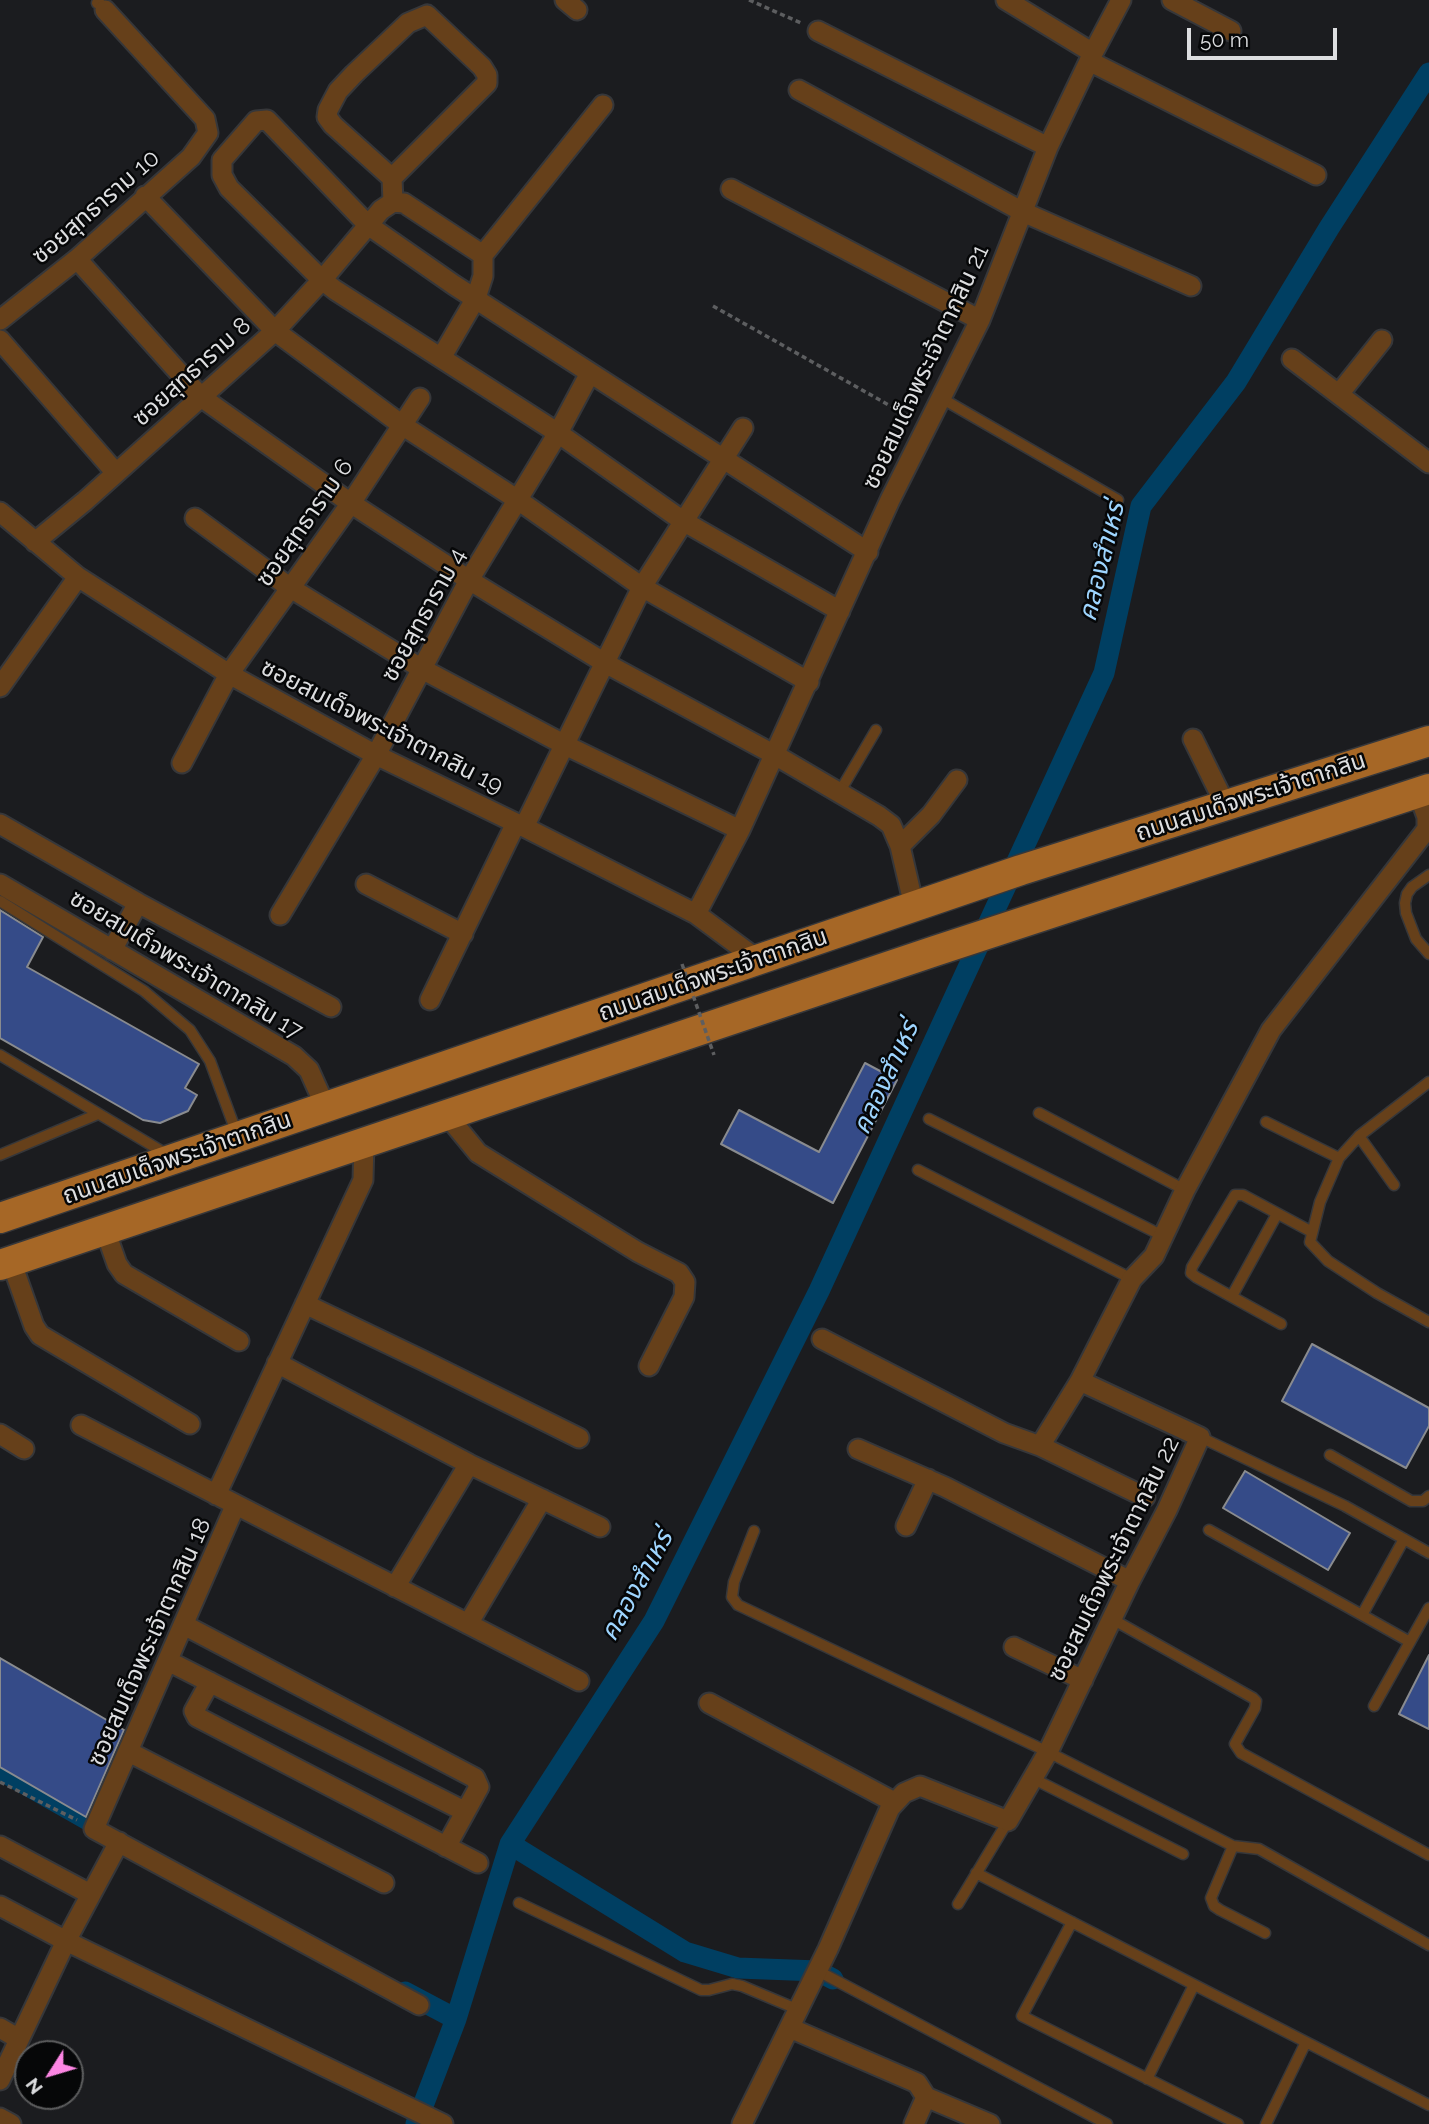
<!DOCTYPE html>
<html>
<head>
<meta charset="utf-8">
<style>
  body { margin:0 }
  #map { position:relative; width:1429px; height:2124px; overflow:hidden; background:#1b1c1f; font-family:Raleway,sans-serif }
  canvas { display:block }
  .north { position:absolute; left:14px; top:2040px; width:70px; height:70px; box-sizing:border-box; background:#060708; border:2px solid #5c5d5e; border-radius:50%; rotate:233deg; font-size:19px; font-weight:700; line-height:28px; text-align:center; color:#dddee0 }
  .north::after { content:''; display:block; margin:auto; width:24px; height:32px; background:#fc86e3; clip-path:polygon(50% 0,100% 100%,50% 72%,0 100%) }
  .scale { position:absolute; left:1187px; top:28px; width:150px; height:32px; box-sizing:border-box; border:4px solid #dddee0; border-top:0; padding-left:9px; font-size:21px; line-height:24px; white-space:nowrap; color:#dddee0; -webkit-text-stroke:5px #060708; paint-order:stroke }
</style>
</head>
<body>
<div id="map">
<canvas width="1429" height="2124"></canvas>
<div class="north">N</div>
<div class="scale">50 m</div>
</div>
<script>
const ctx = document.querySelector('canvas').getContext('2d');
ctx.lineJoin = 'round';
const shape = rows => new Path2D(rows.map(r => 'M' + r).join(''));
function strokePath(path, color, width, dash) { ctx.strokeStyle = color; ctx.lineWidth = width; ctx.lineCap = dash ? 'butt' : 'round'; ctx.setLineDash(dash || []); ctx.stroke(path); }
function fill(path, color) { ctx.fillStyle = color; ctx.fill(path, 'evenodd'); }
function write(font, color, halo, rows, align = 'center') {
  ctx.font = font + ' Raleway,"Noto Sans Thai",sans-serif'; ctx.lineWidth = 5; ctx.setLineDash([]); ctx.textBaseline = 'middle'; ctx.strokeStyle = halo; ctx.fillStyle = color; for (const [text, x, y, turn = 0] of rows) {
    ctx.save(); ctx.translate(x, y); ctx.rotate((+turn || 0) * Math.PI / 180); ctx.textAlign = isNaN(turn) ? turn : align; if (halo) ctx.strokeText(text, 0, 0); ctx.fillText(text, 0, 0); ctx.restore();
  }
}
strokePath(shape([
  [0,1770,90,1821],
  [510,1844,685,1952,738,1968,818,1971,833,1979],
  [405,1992,456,2019],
  [416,2124,456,2019,510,1844,654,1621,819,1291,1104,673,1141,506,1236,382,1329,228,1429,73]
]), '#003f62', 21);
const building = shape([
  [0,910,43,937,27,967,199,1064,185,1088,197,1095,188,1111,160,1123,143,1120,0,1038,0,910],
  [865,1063,897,1080,833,1203,721,1144,739,1110,819,1152,865,1063],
  [1312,1344,1429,1408,1429,1426,1406,1468,1282,1401,1312,1344],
  [1245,1471,1350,1533,1328,1570,1223,1508,1245,1471],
  [1429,1655,1429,1729,1399,1714,1429,1655],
  [0,1658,124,1730,86,1817,0,1767,0,1658]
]);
fill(building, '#354b88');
strokePath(building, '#898b8f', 2);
const lane = shape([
  [97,3,99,0],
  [941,398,1118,500],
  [839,793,876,730],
  [1429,875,1412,887,1407,894,1405,903,1406,913,1416,939,1429,954],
  [0,901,144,991,190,1030,210,1061,237,1134],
  [0,1055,168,1155],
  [1429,1082,1359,1136,1339,1158,1320,1202,1310,1242,1328,1261,1377,1293,1429,1322],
  [1039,1113,1185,1190],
  [929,1119,1163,1236],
  [1266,1122,1339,1158],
  [1359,1136,1394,1185],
  [0,1155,98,1114],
  [918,1170,1132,1279],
  [1232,1296,1277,1214],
  [1281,1324,1196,1277,1191,1273,1192,1267,1235,1195,1243,1195,1312,1232],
  [1200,1437,1345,1506,1429,1553],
  [1330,1455,1411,1501,1423,1501,1429,1496],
  [1209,1530,1362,1615],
  [754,1531,734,1582,732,1597,738,1605,1048,1752,1233,1846,1259,1849,1429,1945],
  [1404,1539,1362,1615,1410,1642],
  [1112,1619,1253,1698,1256,1701,1255,1708,1235,1744,1241,1753,1429,1855],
  [1374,1706,1429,1608],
  [1032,1778,1183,1854],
  [1233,1846,1211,1898,1214,1906,1220,1910,1265,1933],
  [976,1873,1429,2105],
  [519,1903,701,1990,709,1990,732,1984,742,1986,799,2010],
  [958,1904,1008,1821],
  [1072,1922,1022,2016,1238,2124],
  [818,1971,1107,2124],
  [1147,2079,1194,1985],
  [1266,2124,1306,2042]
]);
const street = shape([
  [565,0,577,10],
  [1006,0,1093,53],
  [1172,0,1231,31],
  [818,31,1048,147],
  [1089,61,1316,175],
  [799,90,1023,212,1191,286],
  [392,178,333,125,327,117,328,110,338,91,354,74,408,23,427,15,482,67,487,75,487,83,392,178,393,202],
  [731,189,980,320],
  [145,196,275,331,402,425,518,500,642,587,809,682],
  [483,255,603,105],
  [77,259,201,397,349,502,469,580,605,663,775,755,879,816,891,825,900,846,914,906],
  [0,320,77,259,191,157,208,133,205,119,105,10],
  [0,340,116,473],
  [1292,359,1429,463],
  [1339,394,1382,340],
  [0,512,78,577,229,674,376,755,524,827,696,914,758,960],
  [195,518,289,587,422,669,565,745,740,830],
  [35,542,85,501,275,331,322,280,381,210,393,202,404,203,483,255,483,276,476,298,441,358],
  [840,611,683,521,558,433,335,290,322,280,229,188,222,175,222,160,256,121,267,120,368,225,454,285,868,552],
  [0,687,78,577],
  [1193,739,1226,806],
  [182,763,229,674,351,503,420,398],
  [0,824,138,903,331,1007],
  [524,827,642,587,743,428],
  [900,846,931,815,957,780],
  [0,884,294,1056,309,1070,326,1108],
  [366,884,463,934],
  [696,914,740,830,890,500,980,320,1048,147,1093,53,1121,0],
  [280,915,376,755,469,580,558,433,590,373],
  [112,950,138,903],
  [430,1000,516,823],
  [446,1114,478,1153,638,1252,679,1273,685,1282,684,1297,649,1366],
  [105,1230,117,1264,124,1274,239,1341],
  [11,1261,34,1326,40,1335,190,1424],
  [305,1304,422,1360,579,1438],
  [822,1339,1004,1433,1040,1446,1145,1497],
  [277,1363,469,1464,600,1527],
  [81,1425,579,1681],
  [0,1434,24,1449],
  [1040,1446,1080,1381,1132,1279,1154,1256,1185,1190,1271,1030,1427,829,1427,817,1418,792],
  [858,1449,945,1487,1130,1581],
  [216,1495,363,1180,364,1141],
  [235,1506,94,1829,419,2005],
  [906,1526,928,1479],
  [395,1587,469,1464],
  [468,1624,542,1499],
  [184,1625,475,1778,479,1787,446,1847],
  [1014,1647,1083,1680],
  [168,1661,464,1811],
  [210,1682,194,1711,197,1717,478,1863],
  [709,1703,894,1802],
  [129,1752,384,1883],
  [0,1846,90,1894],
  [0,1906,66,1941,443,2124],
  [0,2028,19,2039],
  [790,2028,917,2083,926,2097,914,2124],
  [0,2080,66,1941,119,1842],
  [926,2097,990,2124],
  [0,2118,11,2124],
  [742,2124,828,1949,890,1808,904,1793,920,1786,1008,1821,1048,1752,1130,1581,1167,1510,1200,1437,1080,1381]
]);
const primary = shape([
  [0,1218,1021,870,1429,741],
  [0,1265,935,951,1429,789]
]);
strokePath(lane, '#36373a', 13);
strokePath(street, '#36373a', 23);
strokePath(primary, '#36373a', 33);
strokePath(shape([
  [749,0,801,23],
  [713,306,910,417],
  [0,1782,77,1820]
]), '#5d5e60', 3.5, [5, 3.5]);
strokePath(lane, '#66401a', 10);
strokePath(street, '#66401a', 19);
strokePath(primary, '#a66726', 30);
strokePath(shape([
  [682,964,714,1055]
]), '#5d5e60', 3.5, [5, 3.5]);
write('24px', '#dddee0', '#060708', [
  ["ซอยสุทธาราม 10",96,207,-41],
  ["ซอยสมเด็จพระเจ้าตากสิน 21",926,367,-65],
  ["ซอยสุทธาราม 8",192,372,-42],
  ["ซอยสุทธาราม 6",305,523,-55],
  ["ซอยสุทธาราม 4",424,615,-61],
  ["ซอยสมเด็จพระเจ้าตากสิน 19",382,727,27],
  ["ถนนสมเด็จพระเจ้าตากสิน",1251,797,-18],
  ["ซอยสมเด็จพระเจ้าตากสิน 17",186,965,31],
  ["ถนนสมเด็จพระเจ้าตากสิน",713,975,-19],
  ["ถนนสมเด็จพระเจ้าตากสิน",177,1158,-19],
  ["ซอยสมเด็จพระเจ้าตากสิน 22",1114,1559,-64],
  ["ซอยสมเด็จพระเจ้าตากสิน 18",150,1642,-66]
]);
write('italic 26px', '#9ed5ff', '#060708', [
  ["คลองสำเหร่",1102,562,-76],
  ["คลองสำเหร่",886,1078,-65],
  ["คลองสำเหร่",637,1586,-61]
]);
</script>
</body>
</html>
